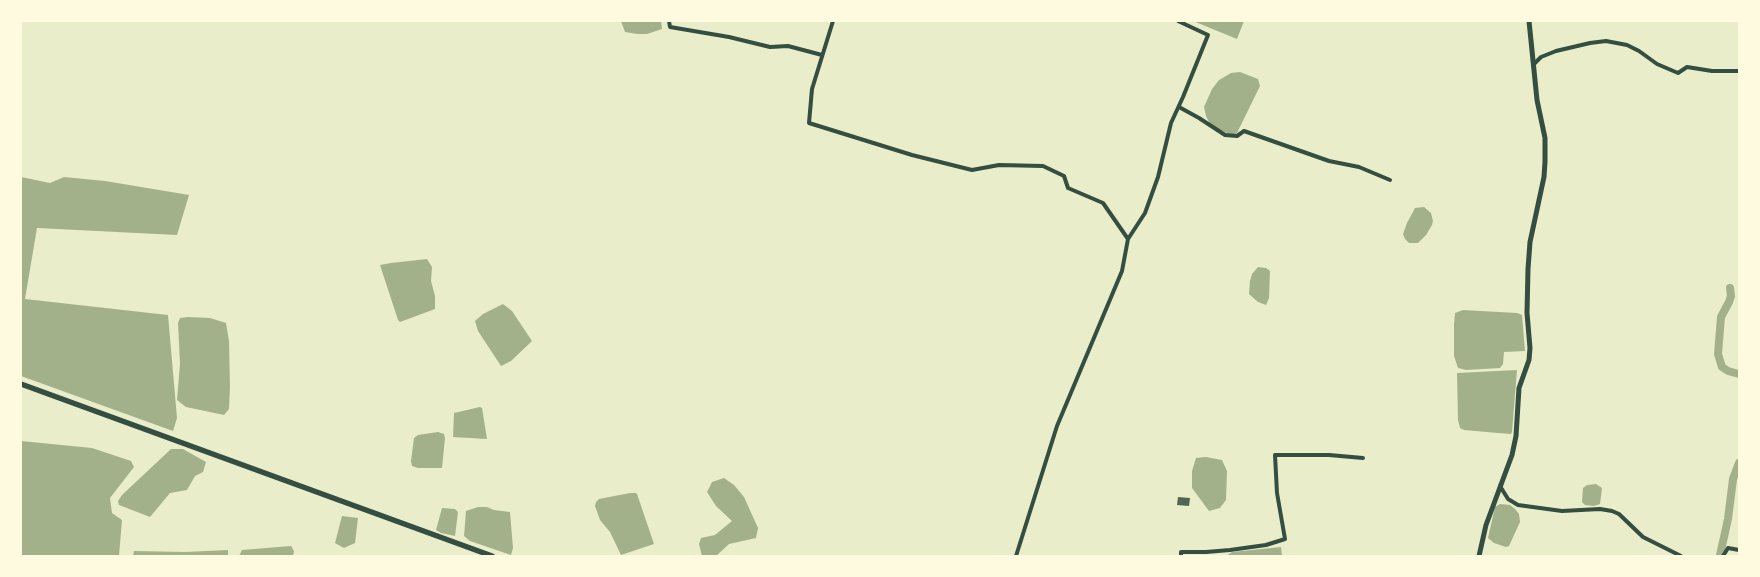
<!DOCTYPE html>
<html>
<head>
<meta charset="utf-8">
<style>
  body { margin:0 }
  #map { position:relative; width:1760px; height:577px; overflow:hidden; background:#e9edc9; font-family:"Fira Sans",sans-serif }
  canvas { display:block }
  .frame { position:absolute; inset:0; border:22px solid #fefae0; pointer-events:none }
</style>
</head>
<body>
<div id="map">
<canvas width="1760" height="577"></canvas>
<div class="frame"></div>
</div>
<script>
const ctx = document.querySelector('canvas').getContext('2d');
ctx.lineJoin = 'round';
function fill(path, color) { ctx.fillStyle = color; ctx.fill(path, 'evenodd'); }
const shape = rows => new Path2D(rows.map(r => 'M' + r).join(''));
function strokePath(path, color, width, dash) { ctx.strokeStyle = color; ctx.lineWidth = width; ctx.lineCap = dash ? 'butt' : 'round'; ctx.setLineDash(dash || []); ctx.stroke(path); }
fill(shape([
  [621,21,661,21,662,29,647,34,637,34,625,32],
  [1193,21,1244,21,1237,39],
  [1240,72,1258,79,1260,86,1237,133,1231,135,1211,126,1206,116,1204,107,1212,89,1219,80,1231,73],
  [21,177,50,183,64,177,105,181,189,195,177,235,37,228,25,299,168,315,177,418,173,431,21,376],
  [1424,207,1431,213,1433,221,1432,225,1426,235,1418,243,1409,243,1405,239,1403,234,1407,223,1415,208],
  [427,259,432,267,431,281,435,296,435,309,400,322,398,320,380,265,391,263],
  [1258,267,1266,268,1270,271,1269,298,1266,305,1258,302,1249,294,1250,281,1252,274],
  [503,304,512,311,532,341,511,361,501,366,478,331,475,321,483,314],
  [1463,310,1517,313,1522,315,1525,351,1504,352,1503,364,1500,368,1466,370,1458,368,1454,356,1454,324,1455,313],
  [188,317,210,318,226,323,229,341,230,387,229,409,224,415,186,407,177,400,180,364,178,323,180,318],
  [1517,370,1512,432,1511,434,1498,433,1464,430,1460,428,1458,420,1457,373],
  [480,407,482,408,487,439,453,437,454,413],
  [438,432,444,434,445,438,442,468,418,468,412,466,411,461,414,438,418,435],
  [21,441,92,448,131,461,134,467,110,498,112,513,122,520,119,556,21,556],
  [171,449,183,449,206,462,203,472,195,476,187,490,170,493,150,517,119,505,118,501,122,495],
  [1206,457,1222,460,1227,471,1226,500,1220,508,1209,511,1192,488,1192,471,1196,458],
  [724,478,734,485,744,497,758,528,756,538,729,544,716,556,702,556,699,544,701,538,715,535,732,521,716,506,707,492,712,482],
  [1596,484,1602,488,1600,504,1594,506,1585,505,1582,502,1583,488,1587,485],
  [630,493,636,493,637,494,654,544,621,555,610,532,600,520,595,506,596,502,599,499],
  [1500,504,1510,505,1515,509,1519,514,1520,522,1509,546,1506,547,1494,543,1488,538,1495,507],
  [478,507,487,507,494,510,510,512,513,548,511,555,470,541,464,536,466,511],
  [442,508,455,509,458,512,455,536,441,533,436,530],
  [342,516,358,518,355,543,344,548,335,543],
  [291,546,294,551,293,556,239,556,242,550],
  [1281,547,1282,556,1226,556,1232,552],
  [228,550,228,556,133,556,134,551,185,552]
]), '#a3b18a');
strokePath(shape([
  [1730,288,1731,296,1729,302,1721,317,1718,354,1722,367,1728,371,1739,374],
  [1720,555,1728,519,1733,479,1739,463]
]), '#a3b18a', 8);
fill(shape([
  [1178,497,1190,498,1189,506,1177,505]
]), '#4f6655');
strokePath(shape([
  [669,21,670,27,729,37,770,47,788,46,822,55],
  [833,21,812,89,809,123,912,155,972,170,999,165,1043,166,1064,176,1068,188,1103,203,1128,239],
  [1533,65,1541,57,1556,51,1590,43,1606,41,1627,45,1639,51,1657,64,1678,73,1687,67,1712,71,1739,71],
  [1179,107,1199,118,1225,135,1237,136,1244,131,1329,161,1359,167,1390,180],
  [1500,486,1508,499,1518,505,1562,511,1600,509,1612,511,1619,514,1643,537,1681,556],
  [1016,556,1057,426,1122,271,1128,239,1145,213,1158,177,1171,123,1183,97,1208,35,1178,21],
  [1181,556,1181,552,1206,552,1230,550,1266,545,1285,539,1277,493,1275,455,1329,455,1363,458],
  [1723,556,1728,548,1739,550]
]), '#344e41', 4);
strokePath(shape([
  [1479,556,1486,525,1512,455,1516,436,1519,388,1529,360,1530,348,1527,313,1528,269,1530,242,1544,177,1545,162,1545,138,1537,100,1529,21]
]), '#344e41', 5);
strokePath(shape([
  [21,384,492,556]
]), '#344e41', 5.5);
</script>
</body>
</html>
